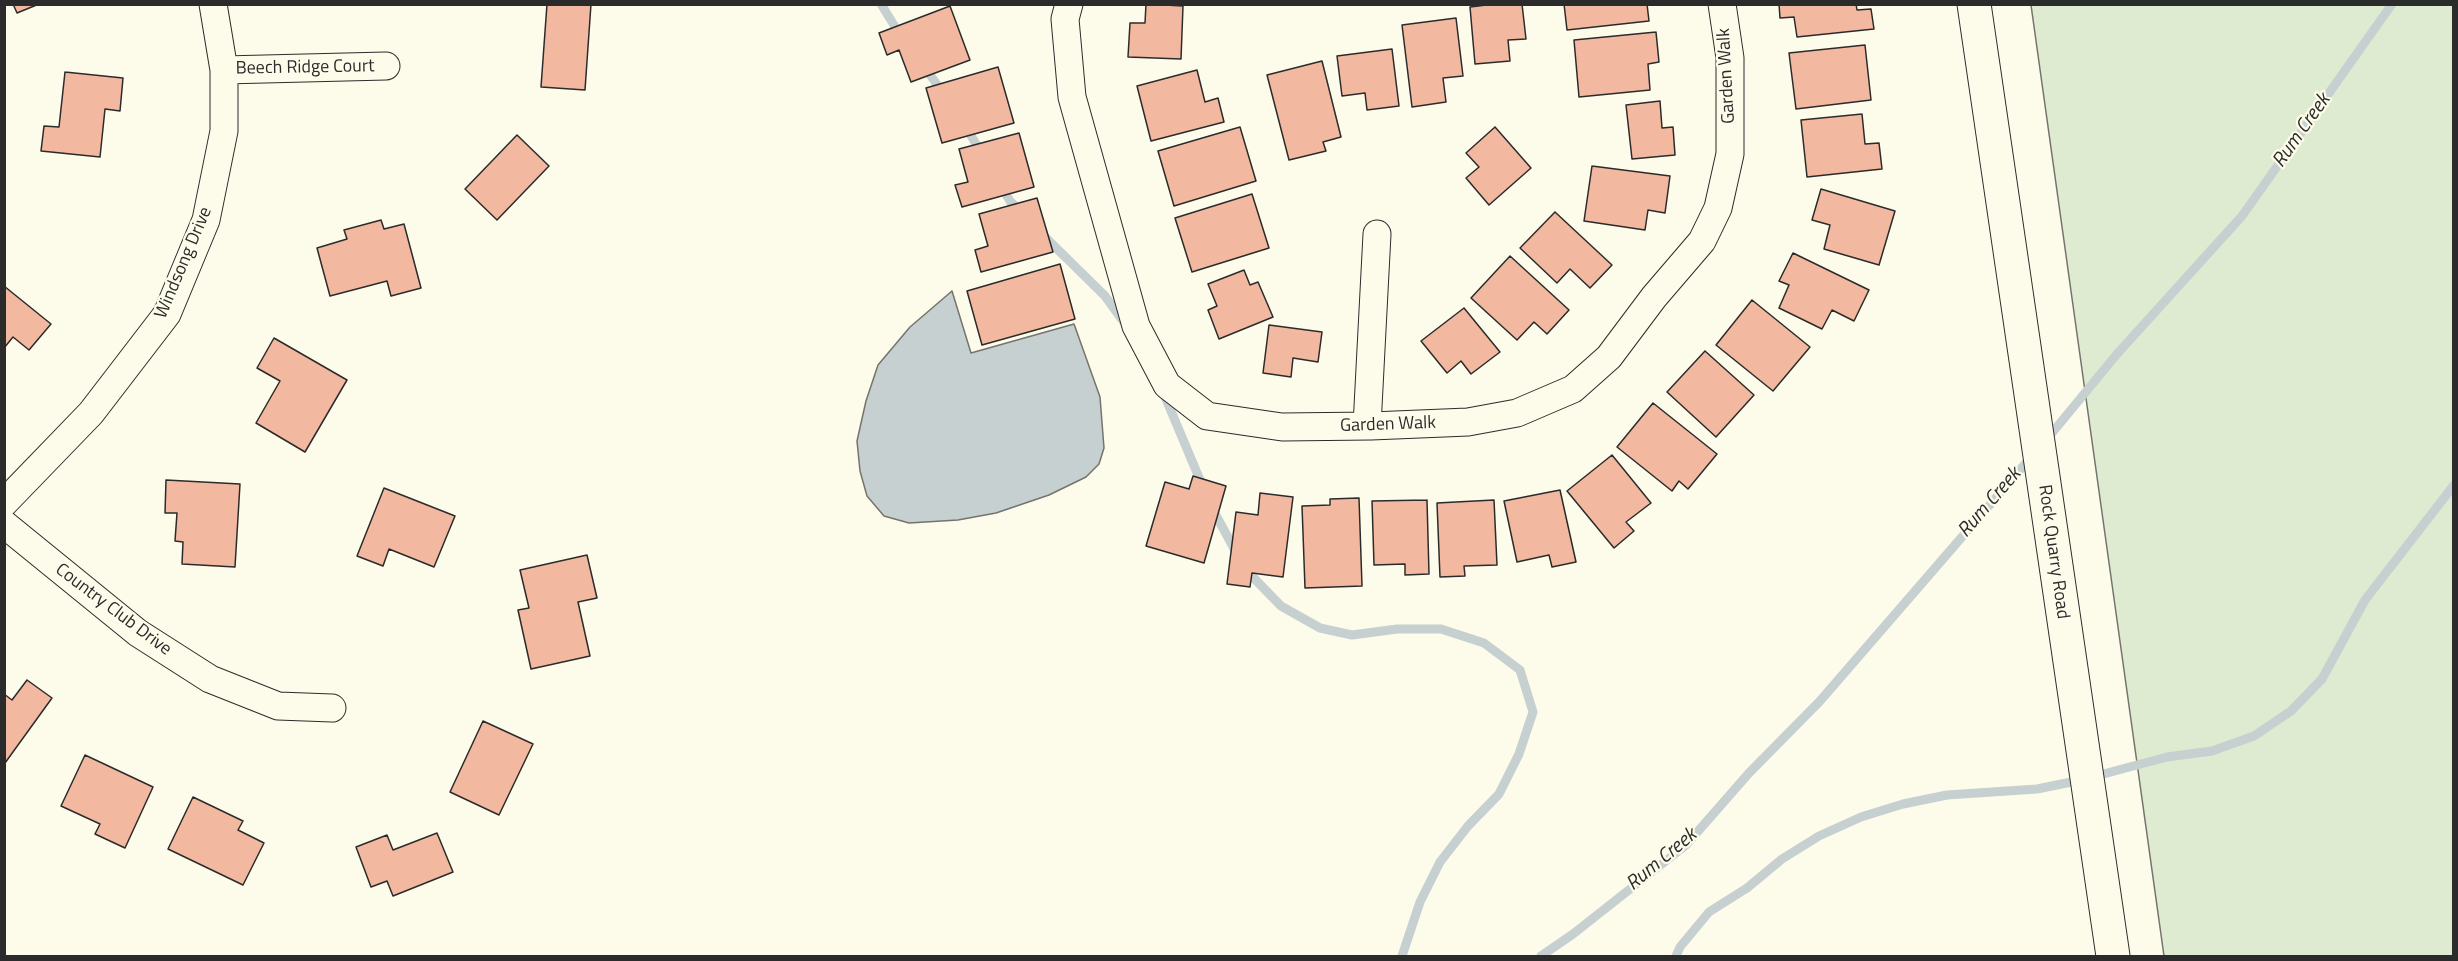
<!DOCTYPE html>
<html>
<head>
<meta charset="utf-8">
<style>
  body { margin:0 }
  #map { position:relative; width:2458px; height:961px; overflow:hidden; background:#fdfbea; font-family:"Titillium Web",sans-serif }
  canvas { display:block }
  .frame { position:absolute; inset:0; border:6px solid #2b2b2b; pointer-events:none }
</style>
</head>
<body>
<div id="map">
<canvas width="2458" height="961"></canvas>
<div class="frame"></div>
</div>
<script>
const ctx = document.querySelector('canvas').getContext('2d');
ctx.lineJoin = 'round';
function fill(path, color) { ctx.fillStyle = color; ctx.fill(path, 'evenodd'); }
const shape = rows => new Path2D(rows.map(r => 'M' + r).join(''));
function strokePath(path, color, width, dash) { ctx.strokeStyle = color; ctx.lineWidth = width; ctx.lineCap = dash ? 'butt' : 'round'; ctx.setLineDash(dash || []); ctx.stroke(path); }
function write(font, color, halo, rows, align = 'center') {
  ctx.font = font + ' "Titillium Web",sans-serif'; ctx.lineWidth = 4.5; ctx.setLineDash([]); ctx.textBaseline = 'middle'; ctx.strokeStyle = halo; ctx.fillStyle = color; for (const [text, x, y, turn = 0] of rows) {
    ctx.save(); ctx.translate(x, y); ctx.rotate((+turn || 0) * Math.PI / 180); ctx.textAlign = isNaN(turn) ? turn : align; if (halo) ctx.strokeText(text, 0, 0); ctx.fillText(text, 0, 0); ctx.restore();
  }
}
const green = shape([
  [2031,5,2453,5,2453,956,2164,956,2031,5]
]);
fill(green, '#deebd1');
strokePath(green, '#74746e', 1.5);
const water = shape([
  [952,291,971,353,1074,324,1100,397,1104,448,1099,464,1086,477,1049,495,996,513,958,520,909,523,884,516,867,496,860,471,857,441,866,401,878,365,910,327,952,291]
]);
fill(water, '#c7d0d0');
strokePath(water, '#74746e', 1.5);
strokePath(shape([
  [881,4,900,35],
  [923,65,943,93],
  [964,124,982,154],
  [1001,186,1010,201,1022,213],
  [1042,234,1105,296,1126,325],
  [1163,392,1203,487],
  [2047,439,2117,354,2242,216,2392,4],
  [1212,508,1237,554],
  [1245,569,1281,606,1320,628,1352,635,1397,629,1441,629,1484,643,1520,670,1533,712,1519,754,1499,794,1468,826,1440,862,1420,902,1402,956],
  [1541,956,1573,934,1686,845,1749,773,1820,701,2032,456],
  [1676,956,1680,947,1709,912,1747,888,1782,859,1819,836,1861,817,1903,804,1947,795,2037,789,2081,780,2167,757,2212,751,2254,736,2291,711,2322,679,2365,600,2454,485]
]), '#c7d0d0', 9);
const building = shape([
  [13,4,39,4,17,13,13,4],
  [547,4,591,4,585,90,541,87,547,4],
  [1146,4,1183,6,1181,59,1128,57,1130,23,1145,23,1146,4],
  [1495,4,1522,4,1526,39,1508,40,1510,61,1475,64,1470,7,1495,4],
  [1564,4,1647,4,1649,21,1567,30,1564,4],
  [1779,4,1856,4,1857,10,1871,9,1874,29,1797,37,1794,17,1780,18,1779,4],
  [950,6,970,60,911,82,899,50,887,55,879,33,950,6],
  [1456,18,1463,76,1443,78,1446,102,1412,107,1402,25,1456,18],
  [1656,32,1659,62,1648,64,1650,90,1579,97,1574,40,1656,32],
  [1865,45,1871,100,1796,109,1789,53,1865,45],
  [1392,49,1399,106,1367,110,1365,93,1342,96,1337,56,1392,49],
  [1322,61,1341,137,1323,142,1326,151,1289,160,1267,75,1322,61],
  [998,67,1014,123,942,143,926,88,998,67],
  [1197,70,1205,102,1218,98,1224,122,1151,141,1137,86,1197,70],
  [65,72,123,78,120,111,105,109,100,157,41,151,44,126,59,127,65,72],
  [1660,101,1662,128,1673,127,1675,155,1632,159,1626,105,1660,101],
  [1862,114,1865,144,1879,143,1882,169,1807,177,1801,120,1862,114],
  [1240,127,1256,181,1174,206,1158,151,1240,127],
  [1495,127,1531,168,1489,205,1466,178,1479,167,1466,153,1495,127],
  [1019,133,1034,187,962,207,955,185,968,182,959,149,1019,133],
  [517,135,549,166,497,220,465,189,517,135],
  [1592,166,1670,176,1665,213,1648,210,1645,230,1584,221,1592,166],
  [1821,189,1895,211,1879,265,1824,249,1830,225,1812,220,1821,189],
  [1252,194,1269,248,1192,272,1175,218,1252,194],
  [1037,198,1053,252,981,272,975,250,988,246,979,214,1037,198],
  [1555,212,1612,265,1590,288,1570,269,1557,283,1520,248,1555,212],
  [381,220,384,229,404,224,421,288,391,296,387,281,330,296,317,248,347,239,344,230,381,220],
  [1793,253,1869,290,1854,321,1832,310,1822,329,1779,308,1789,285,1779,281,1793,253],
  [1510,256,1569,310,1547,334,1534,322,1517,340,1471,298,1510,256],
  [1060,264,1075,319,982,345,967,291,1060,264],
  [1244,270,1250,285,1258,282,1273,317,1219,339,1208,310,1217,306,1208,284,1244,270],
  [4,286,51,324,29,350,13,337,4,348,4,286],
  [1752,300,1810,347,1773,391,1716,345,1752,300],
  [1464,308,1500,352,1471,374,1461,361,1447,373,1421,341,1464,308],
  [1269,325,1322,332,1318,362,1293,358,1291,377,1263,373,1269,325],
  [274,338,347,380,305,452,256,423,280,381,257,368,274,338],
  [1705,351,1754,395,1716,437,1667,392,1705,351],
  [1653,403,1717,454,1688,489,1679,481,1672,491,1617,447,1653,403],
  [1612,455,1651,503,1626,522,1634,531,1614,548,1567,491,1612,455],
  [1193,476,1226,486,1204,563,1146,546,1165,482,1189,489,1193,476],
  [166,480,240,484,235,567,182,564,183,542,175,541,177,513,165,513,166,480],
  [384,488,455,516,434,567,389,549,383,566,357,556,384,488],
  [1560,490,1576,562,1552,567,1549,555,1517,562,1504,501,1560,490],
  [1260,493,1293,497,1283,577,1252,573,1250,587,1227,584,1236,512,1258,515,1260,493],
  [1359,498,1362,586,1305,588,1302,506,1330,505,1330,499,1359,498],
  [1427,500,1429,574,1405,575,1405,564,1374,565,1372,501,1427,500],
  [1494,500,1497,565,1464,566,1465,576,1440,577,1437,503,1494,500],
  [587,555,597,598,578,602,590,656,531,669,518,610,529,608,520,570,587,555],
  [27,680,52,698,5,763,4,694,12,700,27,680],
  [483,721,533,744,499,815,450,792,483,721],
  [85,755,153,787,125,848,95,834,100,824,61,806,85,755],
  [193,797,243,821,238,830,264,843,243,885,168,849,193,797],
  [437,833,453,872,393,896,387,881,371,887,356,847,387,835,393,850,437,833]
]);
fill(building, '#f2b8a0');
strokePath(building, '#2b2b2b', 1.5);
const minor = shape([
  [1069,4,1065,19,1072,97,1136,326,1167,385,1207,416,1282,427,1371,426,1468,422,1517,413,1573,389,1609,357,1654,297,1702,241,1718,208,1730,154,1730,58,1722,4],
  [224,70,386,66],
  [1367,426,1377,234],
  [4,503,91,413,167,314,206,220,224,131,224,70,213,4],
  [4,524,138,633,210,679,278,706,332,708]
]);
const tertiary = shape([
  [1974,4,2113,956]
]);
strokePath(minor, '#2b2b2b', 29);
strokePath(tertiary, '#2b2b2b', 35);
strokePath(minor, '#fdfbea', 27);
strokePath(tertiary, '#fdfbea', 33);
write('18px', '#2b2b2b', '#fdfbea', [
  ["Beech Ridge Court",305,68,-1],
  ["Garden Walk",1727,76,-93],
  ["Windsong Drive",184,263,-67],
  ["Garden Walk",1388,425,-2],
  ["Rock Quarry Road",2053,552,82],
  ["Country Club Drive",113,610,37]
]);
write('italic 20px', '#2b2b2b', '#fdfbea', [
  ["Rum Creek",2302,131,-55],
  ["Rum Creek",1990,503,-49],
  ["Rum Creek",1662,860,-40]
]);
</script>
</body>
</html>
